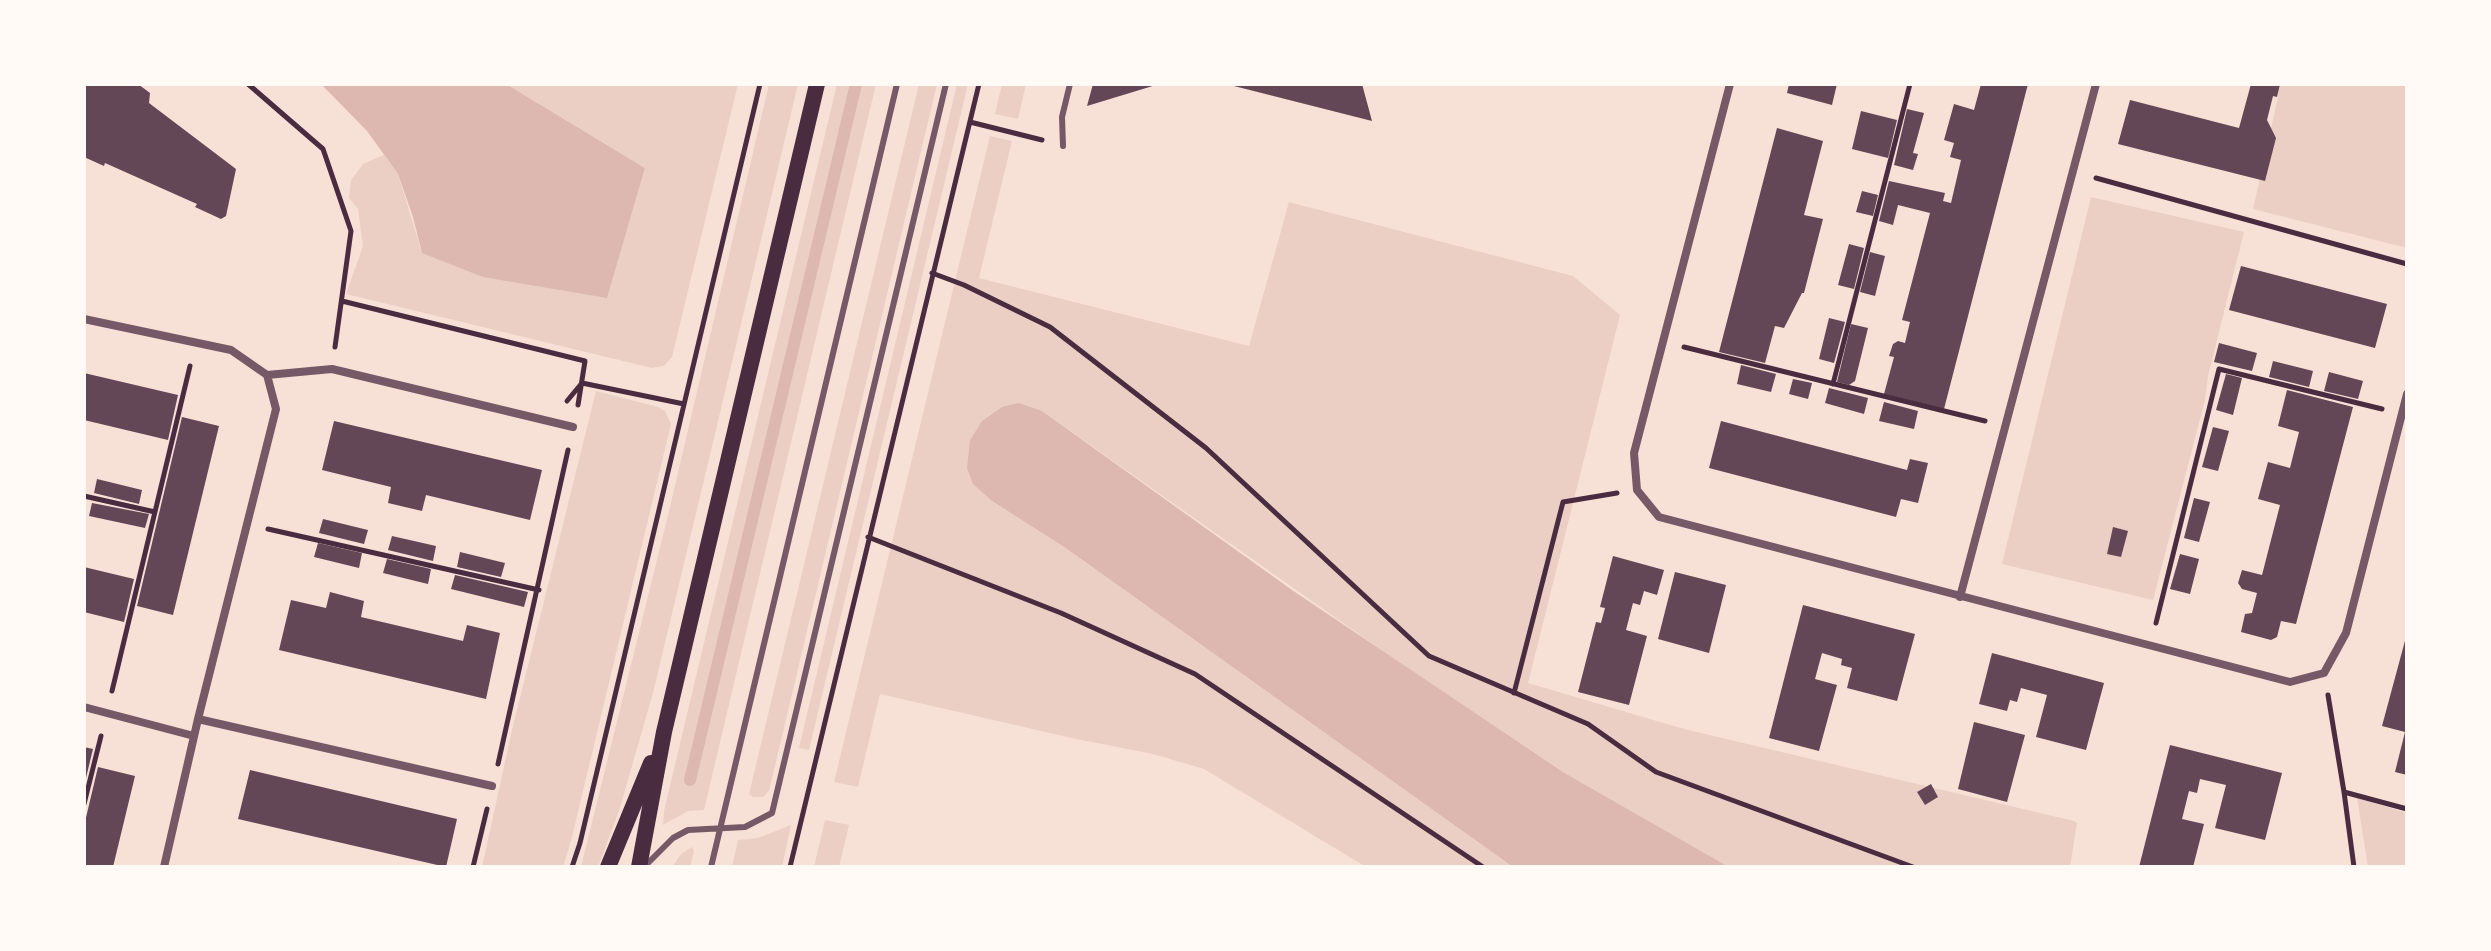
<!DOCTYPE html>
<html>
<head>
<meta charset="utf-8">
<style>
  body { margin:0 }
  #map { position:relative; width:2491px; height:951px; overflow:hidden; background:#f7e1d7; font-family:"PT Sans",sans-serif }
  canvas { display:block }
  .frame { position:absolute; inset:0; border:86px solid #fffaf5; pointer-events:none }
</style>
</head>
<body>
<div id="map">
<canvas width="2491" height="951"></canvas>
<div class="frame"></div>
</div>
<script>
const ctx = document.querySelector('canvas').getContext('2d');
ctx.lineJoin = 'round';
function fill(path, color) { ctx.fillStyle = color; ctx.fill(path, 'evenodd'); }
const shape = rows => new Path2D(rows.map(r => 'M' + r).join(''));
function strokePath(path, color, width, dash) { ctx.strokeStyle = color; ctx.lineWidth = width; ctx.lineCap = dash ? 'butt' : 'round'; ctx.setLineDash(dash || []); ctx.stroke(path); }
fill(shape([
  [506,84,738,84,672,357,664,366,652,368,346,294,363,246,358,209,349,198,351,180,363,164,384,155,398,174,422,253,607,297,645,168],
  [769,84,798,84,710,455,653,693,619,811,598,867,581,867,670,507],
  [837,84,876,84,704,810,688,811,663,825,664,811],
  [919,84,937,84,769,791,763,797,753,797,749,794],
  [957,84,968,84,809,750,799,748],
  [1002,84,1026,84,1018,119,995,114],
  [2251,84,2407,84,2407,248,2253,209,2279,93],
  [990,136,1012,141,979,278,1249,346,1289,202,1573,276,1620,315,1528,683,1684,729,2074,821,2077,823,2070,867,1729,867,1563,772,1414,673,1042,411,1002,407,983,421,970,440,992,501,1067,549,1513,867,1366,867,1204,769,1153,754,1076,739,880,694,858,787,834,782],
  [2091,197,2244,232,2208,376,2205,400,2153,600,2002,564],
  [596,391,658,407,665,411,671,424,572,837,563,867,482,867,512,730],
  [2357,798,2407,813,2407,867,2368,867],
  [825,820,849,825,839,867,814,867],
  [791,825,782,867,732,867,738,840,758,838],
  [692,847,694,851,690,867,672,867,681,854]
]), '#ebcfc5');
fill(shape([
  [321,84,506,84,645,168,607,298,483,277,422,253,413,217,398,174,367,131],
  [1019,403,1042,411,1292,590,1563,772,1729,867,1513,867,1067,549,992,501,973,484,967,468,970,440,982,421,1002,407]
]), '#dcb8b0');
strokePath(shape([
  [690,780,856,84]
]), '#dcb8b0', 12);
fill(shape([
  [85,84,138,84,150,93,149,103,236,169,226,216,221,219,195,207,197,204,105,163,104,166,84,157],
  [1093,84,1156,84,1156,85,1087,106],
  [1231,84,1362,84,1372,121,1230,85],
  [1789,84,1837,84,1832,105,1787,93],
  [1981,84,2028,84,1944,409,1884,394,1894,357,1889,356,1893,344,1898,341,1905,343,1910,322,1902,320,1930,213,1898,205,1893,225,1879,221,1889,181,1945,193,1943,201,1951,203,1961,160,1950,157,1954,143,1944,140,1954,104,1974,110],
  [2251,84,2280,84,2277,97,2273,96,2267,120,2276,138,2265,181,2118,144,2130,100,2239,128],
  [1907,109,1924,113,1913,153,1918,154,1913,170,1894,165],
  [1861,111,1897,120,1888,158,1852,149],
  [1777,128,1823,141,1804,215,1823,219,1804,293,1802,293,1784,328,1775,326,1765,363,1719,352],
  [1862,191,1878,195,1873,216,1856,212],
  [1849,244,1864,248,1854,289,1838,285],
  [1870,252,1885,256,1875,296,1860,292],
  [2241,266,2387,304,2375,348,2229,310],
  [1829,318,1845,322,1834,363,1819,359],
  [1851,324,1868,328,1855,381,1849,385,1837,382],
  [2219,343,2257,353,2252,371,2214,362],
  [2273,361,2313,371,2309,387,2269,377],
  [1741,365,1776,374,1771,392,1737,384],
  [2329,372,2363,381,2358,399,2324,391],
  [84,373,178,395,168,440,84,420],
  [2226,374,2242,378,2233,415,2216,410],
  [1793,379,1812,383,1808,399,1789,394],
  [1829,388,1868,398,1864,414,1825,403],
  [2287,390,2353,407,2296,624,2281,621,2277,637,2271,640,2241,632,2245,614,2252,613,2257,593,2242,589,2238,583,2242,570,2262,575,2280,505,2258,499,2268,462,2290,468,2299,432,2278,426],
  [1884,402,1918,411,1914,429,1879,421],
  [182,417,219,426,173,615,137,606],
  [334,421,542,470,530,520,426,495,422,511,388,503,391,487,322,470],
  [1721,421,1907,470,1910,459,1928,463,1918,503,1901,499,1896,517,1709,468],
  [2213,427,2229,431,2218,471,2202,467],
  [97,479,142,490,139,504,94,493],
  [2194,498,2210,502,2199,542,2184,538],
  [92,503,149,514,145,528,89,516],
  [323,519,368,530,364,544,319,533],
  [2113,527,2128,531,2121,557,2107,554],
  [392,536,436,546,433,561,388,550],
  [318,543,362,553,359,568,314,557],
  [460,552,505,563,501,577,457,567],
  [2180,554,2199,559,2190,594,2170,589],
  [1613,556,1664,570,1657,595,1644,591,1640,605,1633,603,1626,630,1647,636,1629,705,1578,692,1596,622,1601,623,1605,608,1600,607],
  [387,559,431,569,428,584,383,573],
  [84,567,134,579,124,622,84,612],
  [1675,572,1726,585,1709,653,1658,639],
  [455,575,528,592,524,607,451,589],
  [330,592,364,601,361,617,463,641,467,625,500,633,486,699,279,650,291,600,326,608],
  [1803,605,1915,634,1897,701,1847,688,1852,668,1841,665,1842,659,1822,653,1815,679,1837,685,1819,751,1769,738],
  [2406,637,2407,637,2407,775,2395,772,2405,732,2382,726],
  [1992,653,2104,683,2086,750,2036,737,2047,695,2021,688,2017,702,2010,700,2007,711,1979,704],
  [1974,722,2025,735,2007,802,1958,789],
  [2170,745,2282,773,2265,840,2215,828,2226,785,2200,779,2197,793,2189,791,2182,819,2204,824,2193,867,2139,867],
  [84,747,93,749,85,782,84,781],
  [98,767,135,776,113,867,84,867,84,826],
  [250,770,457,819,446,867,238,819],
  [1931,784,1938,797,1925,805,1917,792]
]), '#644757');
strokePath(shape([
  [248,84,323,149,351,231,335,347],
  [970,122,1042,140],
  [2096,178,2407,264],
  [932,273,964,285,1050,327,1206,448,1429,656,1588,724,1656,772,1913,867],
  [342,301,585,361,578,405],
  [1684,347,1985,421],
  [1833,384,1910,84],
  [567,401,582,383,684,404],
  [84,496,155,512],
  [268,529,539,590],
  [868,537,1061,613,1195,674,1483,867],
  [2156,623,2219,369,2382,409],
  [112,691,190,366],
  [1514,693,1563,502,1617,493],
  [2328,695,2344,792,2407,809],
  [498,764,568,450],
  [2344,792,2354,867],
  [84,804,101,736],
  [473,867,487,809],
  [572,867,580,843,760,84],
  [790,867,979,84]
]), '#4a2c40', 5);
strokePath(shape([
  [1063,146,1062,117,1070,84],
  [644,867,673,838,688,830,745,827,772,813,946,84],
  [711,867,897,84]
]), '#755966', 6);
strokePath(shape([
  [1730,84,1634,453,1637,490,1659,517,2290,682,2324,673,2346,633,2407,394],
  [84,319,231,350,267,375,332,369,573,427],
  [1960,597,2096,84],
  [84,707,194,736],
  [198,719,492,786],
  [164,867,198,719,276,409,267,375]
]), '#755966', 8);
strokePath(shape([
  [608,867,651,763],
  [639,867,664,732,817,84]
]), '#4a2c40', 16);
</script>
</body>
</html>
